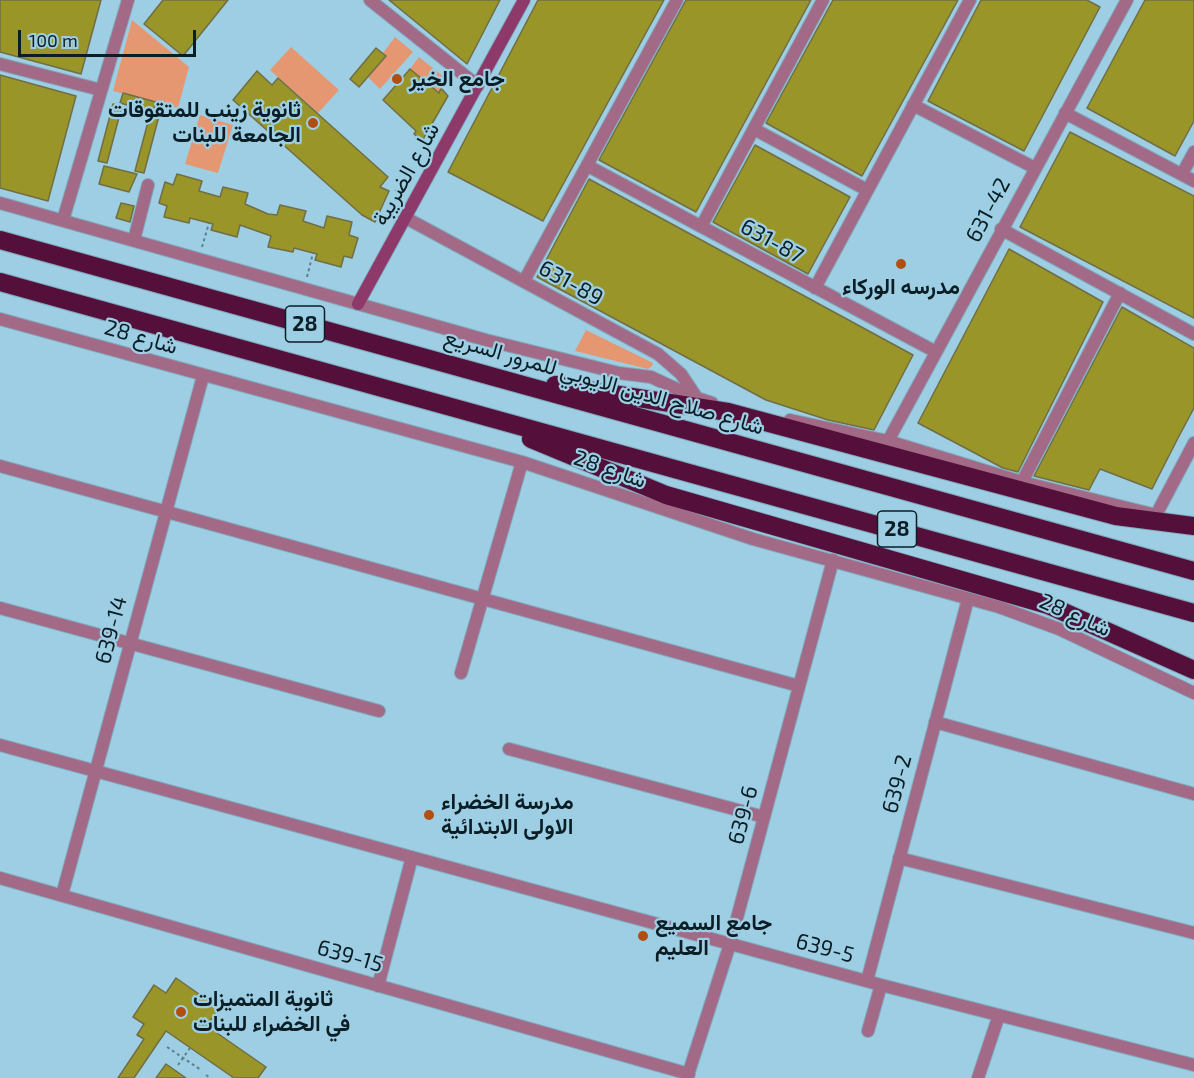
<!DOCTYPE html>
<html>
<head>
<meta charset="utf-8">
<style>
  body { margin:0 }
  #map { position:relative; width:1194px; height:1078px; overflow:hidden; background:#9ecee3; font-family:"Exo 2",sans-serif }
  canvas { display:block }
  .scale { position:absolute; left:18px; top:30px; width:178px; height:27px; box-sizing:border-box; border:3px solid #0b1e26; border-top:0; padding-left:8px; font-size:18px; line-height:21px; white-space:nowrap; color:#0b1e26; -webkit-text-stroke:4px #9ecee3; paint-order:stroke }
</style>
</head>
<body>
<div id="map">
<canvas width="1194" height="1078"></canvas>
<div class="scale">100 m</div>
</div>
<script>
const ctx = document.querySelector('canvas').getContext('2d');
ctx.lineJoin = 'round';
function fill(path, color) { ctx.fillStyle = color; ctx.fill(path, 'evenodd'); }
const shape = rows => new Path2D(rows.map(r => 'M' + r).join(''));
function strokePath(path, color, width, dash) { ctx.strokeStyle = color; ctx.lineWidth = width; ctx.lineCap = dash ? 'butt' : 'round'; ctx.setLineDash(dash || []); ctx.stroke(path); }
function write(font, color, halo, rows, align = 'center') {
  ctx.font = font + ' "Exo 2",Vazirmatn,sans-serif'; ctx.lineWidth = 4.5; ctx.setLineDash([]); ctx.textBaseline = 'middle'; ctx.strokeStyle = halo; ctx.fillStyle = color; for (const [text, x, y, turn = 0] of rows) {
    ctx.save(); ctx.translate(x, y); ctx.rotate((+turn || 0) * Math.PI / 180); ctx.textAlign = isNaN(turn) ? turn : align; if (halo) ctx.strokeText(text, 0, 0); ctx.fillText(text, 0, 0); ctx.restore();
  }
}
fill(shape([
  [132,20,189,67,178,108,113,91],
  [395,37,413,52,380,89,368,77,386,56,383,53],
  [291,47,339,90,318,113,270,70],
  [419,57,444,77,444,84,438,93,410,69],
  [200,115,233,125,218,173,185,164],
  [586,330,653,363,652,366,648,369,575,351]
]), '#e59771');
const building = shape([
  [0,0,101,0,81,74,0,52,0,0],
  [163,0,228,0,183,56,144,24,163,0],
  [389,0,500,0,467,64,389,0],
  [538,0,664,0,543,221,448,172,538,0],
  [686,0,811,0,696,212,599,160,686,0],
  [833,0,958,0,862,176,766,123,833,0],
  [981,0,1087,0,1100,7,1024,151,928,101,981,0],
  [1145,0,1194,0,1194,121,1175,156,1087,108,1145,0],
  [376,48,386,56,359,87,350,79,376,48],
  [410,69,439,93,441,88,448,96,422,141,414,134,416,131,383,100,410,69],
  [257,71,272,85,278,78,388,177,380,187,389,191,375,222,362,215,233,100,257,71],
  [0,75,76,96,48,201,0,188,0,75],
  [123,93,156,102,153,112,120,103,123,93],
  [113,104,122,106,107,163,98,161,113,104],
  [150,114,159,116,144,173,135,171,150,114],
  [1070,132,1194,196,1194,318,1020,227,1070,132],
  [755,145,850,197,808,274,713,222,755,145],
  [104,166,137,174,129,192,99,184,104,166],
  [177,174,202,181,199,191,220,197,223,187,248,193,245,204,268,214,277,215,280,205,306,211,303,221,324,228,327,216,352,222,349,235,358,238,352,258,344,256,341,267,315,260,317,254,294,248,293,252,268,247,271,236,240,225,237,237,211,230,213,224,190,218,189,223,164,217,167,206,159,203,165,182,173,185,177,174],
  [589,179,913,355,874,430,828,420,766,400,537,277,589,179],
  [121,203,134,206,130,222,116,218,121,203],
  [1009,249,1103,302,1018,472,1003,468,918,423,1009,249],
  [1122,307,1194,348,1194,408,1178,438,1152,489,1100,469,1089,490,1034,476,1122,307],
  [176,978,219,1008,207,1026,266,1067,258,1078,234,1078,166,1031,134,1078,118,1078,144,1039,137,1035,144,1024,133,1017,154,985,166,993,176,978],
  [166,1064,186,1078,156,1078,166,1064]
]);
fill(building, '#999528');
strokePath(building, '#6f6e46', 1.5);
const street = shape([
  [370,0,478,86],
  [0,64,101,90],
  [913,105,1035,168],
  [1065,113,1194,181],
  [754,129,867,190],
  [588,166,936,352],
  [1182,174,1194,152],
  [0,203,486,340,619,373,651,377,694,397],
  [406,218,658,354,681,374,697,398,712,403],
  [63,220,128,0],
  [702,225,823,0],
  [1001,229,1194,334],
  [134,240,148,185],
  [524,281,677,0],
  [815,288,970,0],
  [0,319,522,462,753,539,999,607,1059,629,1194,693],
  [790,420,888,441,1022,482,1156,515,1194,443],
  [888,441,1127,0],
  [0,466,799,686],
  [1022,482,1120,293],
  [0,608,379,711],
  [461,673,522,462],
  [935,722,1194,794],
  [0,745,881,985,1194,1065],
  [509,749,764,817],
  [899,858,1194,933],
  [0,878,689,1074],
  [62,895,203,376],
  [867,981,968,599],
  [378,986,412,857],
  [868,1031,881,985],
  [687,1078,730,944,833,560],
  [978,1078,999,1015]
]);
const secondary = shape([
  [358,304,524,0]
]);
const highway = shape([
  [0,240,1194,571],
  [0,282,1194,613],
  [555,385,728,412,1116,516,1194,526],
  [531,439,666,495,1048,605,1194,670]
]);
strokePath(street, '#81abbd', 14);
strokePath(secondary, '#81abbd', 14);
strokePath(highway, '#81abbd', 20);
strokePath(shape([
  [401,180,407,184],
  [395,190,402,195],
  [202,247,209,223],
  [307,277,313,253],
  [167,1047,201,1070],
  [178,1065,190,1048],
  [206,1075,210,1078],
  [232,1078,233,1077]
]), '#5d808f', 2, [3, 3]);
strokePath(street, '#a36a88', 12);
strokePath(secondary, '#8d3a6a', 12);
strokePath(highway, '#550f3b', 18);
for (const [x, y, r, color] of [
  [397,79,6,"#b14f10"],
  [313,123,6,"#b14f10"],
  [901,264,6,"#b14f10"],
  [429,815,6,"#b14f10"],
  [643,936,6,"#b14f10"],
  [181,1012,6,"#b14f10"]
]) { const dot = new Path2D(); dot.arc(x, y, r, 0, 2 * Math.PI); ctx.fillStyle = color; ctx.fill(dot); strokePath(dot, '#9ecee3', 2); }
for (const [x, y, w] of [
  [305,324,39],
  [897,529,39]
]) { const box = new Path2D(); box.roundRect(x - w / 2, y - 18, w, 36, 4.5); ctx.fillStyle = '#9ecee3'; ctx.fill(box); strokePath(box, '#0b1e26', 1.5); }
write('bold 21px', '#0b1e26', null, [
  ["28",305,324],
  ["28",897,529]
]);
write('bold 22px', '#0b1e26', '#9ecee3', [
  ["جامع الخير",409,79],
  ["ثانوية زينب للمتقوقات",301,110,"right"],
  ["الجامعة للبنات",301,135,"right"],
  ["مدرسه الوركاء",901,287,"center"],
  ["مدرسة الخضراء",441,802],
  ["الاولى الابتدائية",441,827],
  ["جامع السميع",655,923],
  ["العليم",655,948],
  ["ثانوية المتميزات",193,999],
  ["في الخضراء للبنات",193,1024]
], 'left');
write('22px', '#0b1e26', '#9ecee3', [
  ["شارع الضريبة",406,174,-61],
  ["631-42",988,210,-62],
  ["631-87",772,241,29],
  ["631-89",571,283,29],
  ["شارع 28",141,337,16],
  ["شارع صلاح الدين الايوبي للمرور السريع",604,382,16],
  ["شارع 28",610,469,19],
  ["شارع 28",1075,615,24],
  ["639-14",111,630,-75],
  ["639-2",897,784,-75],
  ["639-6",743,815,-75],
  ["639-5",825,948,15],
  ["639-15",350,956,16]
]);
</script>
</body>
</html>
